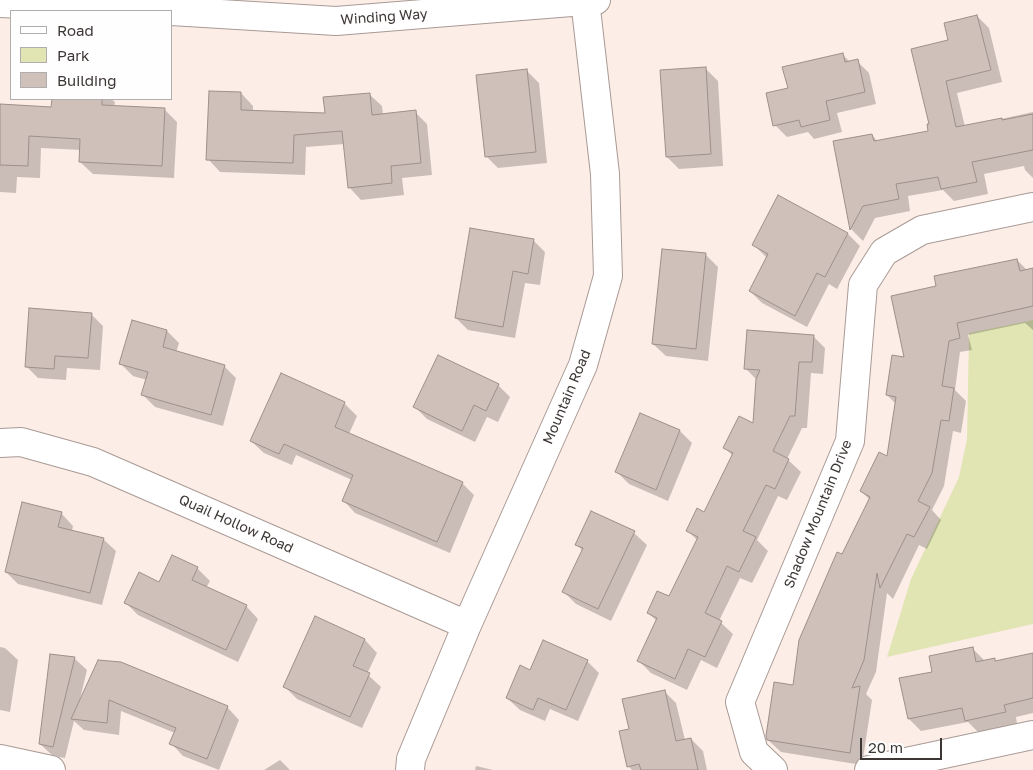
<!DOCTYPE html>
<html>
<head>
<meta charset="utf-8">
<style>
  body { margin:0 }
  #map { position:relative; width:1033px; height:770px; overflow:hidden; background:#fdede7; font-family:"Golos Text",sans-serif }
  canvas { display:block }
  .legend { position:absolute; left:10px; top:10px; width:162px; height:90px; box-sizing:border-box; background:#fefefe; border:1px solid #b0aead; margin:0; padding:6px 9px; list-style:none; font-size:15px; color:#3c3634 }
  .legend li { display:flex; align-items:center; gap:10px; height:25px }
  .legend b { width:25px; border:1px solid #b0aead }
  .scale { position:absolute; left:860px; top:738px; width:82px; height:22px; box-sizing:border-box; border:2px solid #3c3634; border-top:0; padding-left:6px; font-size:15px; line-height:18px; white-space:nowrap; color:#3c3634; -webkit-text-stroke:4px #fefefe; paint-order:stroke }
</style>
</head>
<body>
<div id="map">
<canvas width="1033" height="770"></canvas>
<ul class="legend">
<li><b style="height:6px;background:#fff"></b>Road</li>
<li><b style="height:14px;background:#e1e4b3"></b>Park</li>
<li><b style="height:14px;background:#cfc0ba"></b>Building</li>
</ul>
<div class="scale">20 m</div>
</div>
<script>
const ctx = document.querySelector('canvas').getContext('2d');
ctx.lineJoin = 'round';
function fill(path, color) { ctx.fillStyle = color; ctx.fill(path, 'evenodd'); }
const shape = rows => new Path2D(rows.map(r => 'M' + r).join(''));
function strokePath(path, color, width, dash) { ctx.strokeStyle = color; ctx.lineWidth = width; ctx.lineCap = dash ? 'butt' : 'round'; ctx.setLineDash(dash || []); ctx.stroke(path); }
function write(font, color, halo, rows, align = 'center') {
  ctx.font = font + ' "Golos Text",sans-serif'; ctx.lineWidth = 4; ctx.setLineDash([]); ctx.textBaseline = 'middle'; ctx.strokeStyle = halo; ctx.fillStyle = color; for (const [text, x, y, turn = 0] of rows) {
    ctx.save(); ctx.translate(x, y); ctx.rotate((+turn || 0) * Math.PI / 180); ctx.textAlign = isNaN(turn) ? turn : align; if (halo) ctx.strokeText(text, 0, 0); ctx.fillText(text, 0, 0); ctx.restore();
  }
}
fill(shape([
  [1033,320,1033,624,887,657,911,579,959,477,967,439,969,333]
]), '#e1e4b3');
fill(shape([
  [977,16,989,28,1002,82,957,93,965,127,1033,112,1033,178,1025,170,1024,166,984,174,988,194,954,201,943,190,908,196,910,211,875,218,863,241,851,229,834,142,872,135,878,142,930,132,930,125,950,41],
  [842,54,850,62,857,61,869,73,876,104,837,113,842,132,814,139,808,132,787,137,775,125],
  [705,68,718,81,723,166,679,169,667,157],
  [527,71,539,83,547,163,498,168,486,156],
  [241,93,253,106,253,111,326,114,369,94,382,106,383,115,415,112,427,124,432,175,402,178,404,195,361,200,349,187,345,144,306,147,305,175,220,172,208,159],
  [53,99,111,99,115,102,114,107,164,109,177,122,174,178,93,174,80,162,81,150,41,148,40,178,17,177,16,193,0,192,0,105,52,108],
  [778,197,848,234,860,246,837,289,829,284,807,327,762,303,750,291,767,258,754,245],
  [533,240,545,252,540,285,525,283,515,338,468,330,456,318],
  [706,255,718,267,708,361,666,356,653,344],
  [1017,260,1028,271,1033,270,1033,330,1025,323,968,335,972,350,960,352,955,390,966,401,961,433,953,431,944,486,932,510,941,520,927,549,919,545,893,599,887,593,876,672,866,694,872,700,862,765,781,752,768,740,794,686,843,556,870,500,861,491,888,458,896,404,887,395,937,287],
  [91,314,103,326,100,370,67,368,66,380,38,378,26,366],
  [167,331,179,343,176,353,224,366,236,378,223,426,155,407,143,395,147,380,133,376,121,364],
  [813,336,825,348,823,374,811,373,807,428,802,428,787,459,801,472,787,500,778,496,757,540,768,551,752,583,740,578,719,621,733,634,717,668,701,660,687,690,651,673,639,661,657,621,648,613,670,598,698,541,688,531,705,514,733,456,725,448,755,425,758,381,745,368],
  [281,374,345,404,357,416,349,434,462,483,474,495,450,553,355,513,343,500,352,480,296,455,292,465,264,453,251,441],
  [498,385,510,397,498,422,487,417,475,442,427,419,415,407],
  [640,415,680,431,692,443,668,501,629,484,617,472],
  [592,512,634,533,647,545,611,621,576,604,564,592,583,551,577,545],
  [61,513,73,526,72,531,103,539,116,551,102,605,18,584,6,572],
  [197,568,210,581,206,588,246,606,258,619,238,662,138,615,126,603,160,583],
  [316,618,365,640,377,653,367,674,381,687,362,728,297,699,285,687],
  [0,647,5,648,18,660,10,712,0,710],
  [973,649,985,661,994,660,997,662,1033,655,1033,713,1016,717,1017,724,978,732,968,722,921,731,909,719,901,679,934,673],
  [74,658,87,670,80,699,81,700,99,661,227,707,239,720,219,770,183,756,171,743,175,733,121,711,119,735,84,730,74,721,65,758,53,756,40,744],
  [587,661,599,673,578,721,550,709,545,721,520,710,507,698,531,672],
  [664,691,676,703,685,740,691,739,703,751,707,770,632,770,628,766,630,730],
  [280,760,290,770,264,770],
  [476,766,493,770,475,770]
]), '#0003');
const building = shape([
  [977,15,991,70,946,81,956,127,1002,118,1002,120,1033,114,1033,150,972,162,977,182,941,189,938,177,896,184,899,199,863,206,850,230,833,141,872,134,874,141,928,131,927,124,929,124,911,49,948,40,944,23,977,15],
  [843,53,845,62,858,59,865,92,826,101,830,120,801,127,799,120,773,126,766,93,788,88,782,67,843,53],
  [706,67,711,154,666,157,660,70,706,67],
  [527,69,536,152,485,157,476,75,527,69],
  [209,91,241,92,241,110,325,113,323,97,370,93,372,115,416,110,421,163,391,166,392,183,348,188,342,131,294,135,293,163,206,160,209,91],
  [52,99,102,99,102,105,165,108,162,166,79,162,80,139,29,136,28,166,0,165,0,104,51,107,52,99],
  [778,195,848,233,825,277,817,273,795,316,749,291,768,254,752,245,778,195],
  [470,228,534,239,528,274,513,271,503,327,455,318,470,228],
  [662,249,706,253,696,349,652,344,662,249],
  [1017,259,1020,271,1033,268,1033,306,957,323,960,338,949,341,942,386,954,388,949,421,941,420,932,473,918,501,930,507,914,537,907,534,880,588,877,573,864,660,852,688,860,686,850,753,767,740,766,736,774,682,793,685,799,640,837,552,842,554,870,497,860,491,879,452,887,456,896,397,886,395,892,355,904,357,891,296,936,286,934,276,1017,259],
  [29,308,92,313,88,358,55,356,54,369,25,367,29,308],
  [132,320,167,330,163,347,225,365,211,415,141,395,148,372,119,364,132,320],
  [747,330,814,335,812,362,799,362,795,416,790,416,773,451,789,459,775,489,766,485,743,531,756,537,739,572,727,566,705,613,722,621,705,657,688,649,675,679,637,661,657,618,647,613,657,591,669,596,698,537,686,531,697,508,704,512,733,453,723,448,739,416,753,423,756,379,760,370,744,369,747,330],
  [438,355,499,384,486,411,474,405,462,431,413,407,438,355],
  [281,373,345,402,335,427,463,482,437,542,342,501,353,475,284,444,279,454,250,441,281,373],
  [640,413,680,430,656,490,615,472,640,413],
  [22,502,62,512,58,527,104,538,90,593,5,572,22,502],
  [591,511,635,531,598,609,562,592,583,548,575,545,591,511],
  [172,555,198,567,192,580,247,605,226,650,124,603,139,572,159,582,172,555],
  [315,616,365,639,353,666,370,673,350,717,283,687,315,616],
  [543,640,588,660,566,710,538,698,533,710,506,698,520,665,530,670,543,640],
  [973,647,976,662,995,658,995,661,1033,653,1033,698,1004,705,1006,712,965,721,962,708,908,719,899,678,932,672,929,656,973,647],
  [50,654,75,657,53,747,39,744,50,654],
  [98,660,121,662,228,706,207,759,169,744,176,728,109,700,107,723,71,719,98,660],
  [665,690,676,741,691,738,698,770,641,770,639,764,627,767,619,731,629,729,622,699,665,690]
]);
fill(building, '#cfc0ba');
strokePath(building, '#9d8f89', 1);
const minor = shape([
  [0,3,171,11],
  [171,11,336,21,596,0],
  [0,443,21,442,93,462,467,625],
  [0,759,51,770],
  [410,770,411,759,467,625,583,365,608,276,605,174,585,0],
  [773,770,754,752,740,702,850,441,863,285,884,252,922,230,1033,207],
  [869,770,1033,735]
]);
strokePath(minor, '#a99a95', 30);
strokePath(minor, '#fff', 28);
write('14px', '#3c3634', '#fefefe', [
  ["Winding Way",384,17,-4],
  ["Mountain Road",567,397,-67],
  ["Shadow Mountain Drive",818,514,-68],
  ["Quail Hollow Road",236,524,24]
]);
</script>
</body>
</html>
